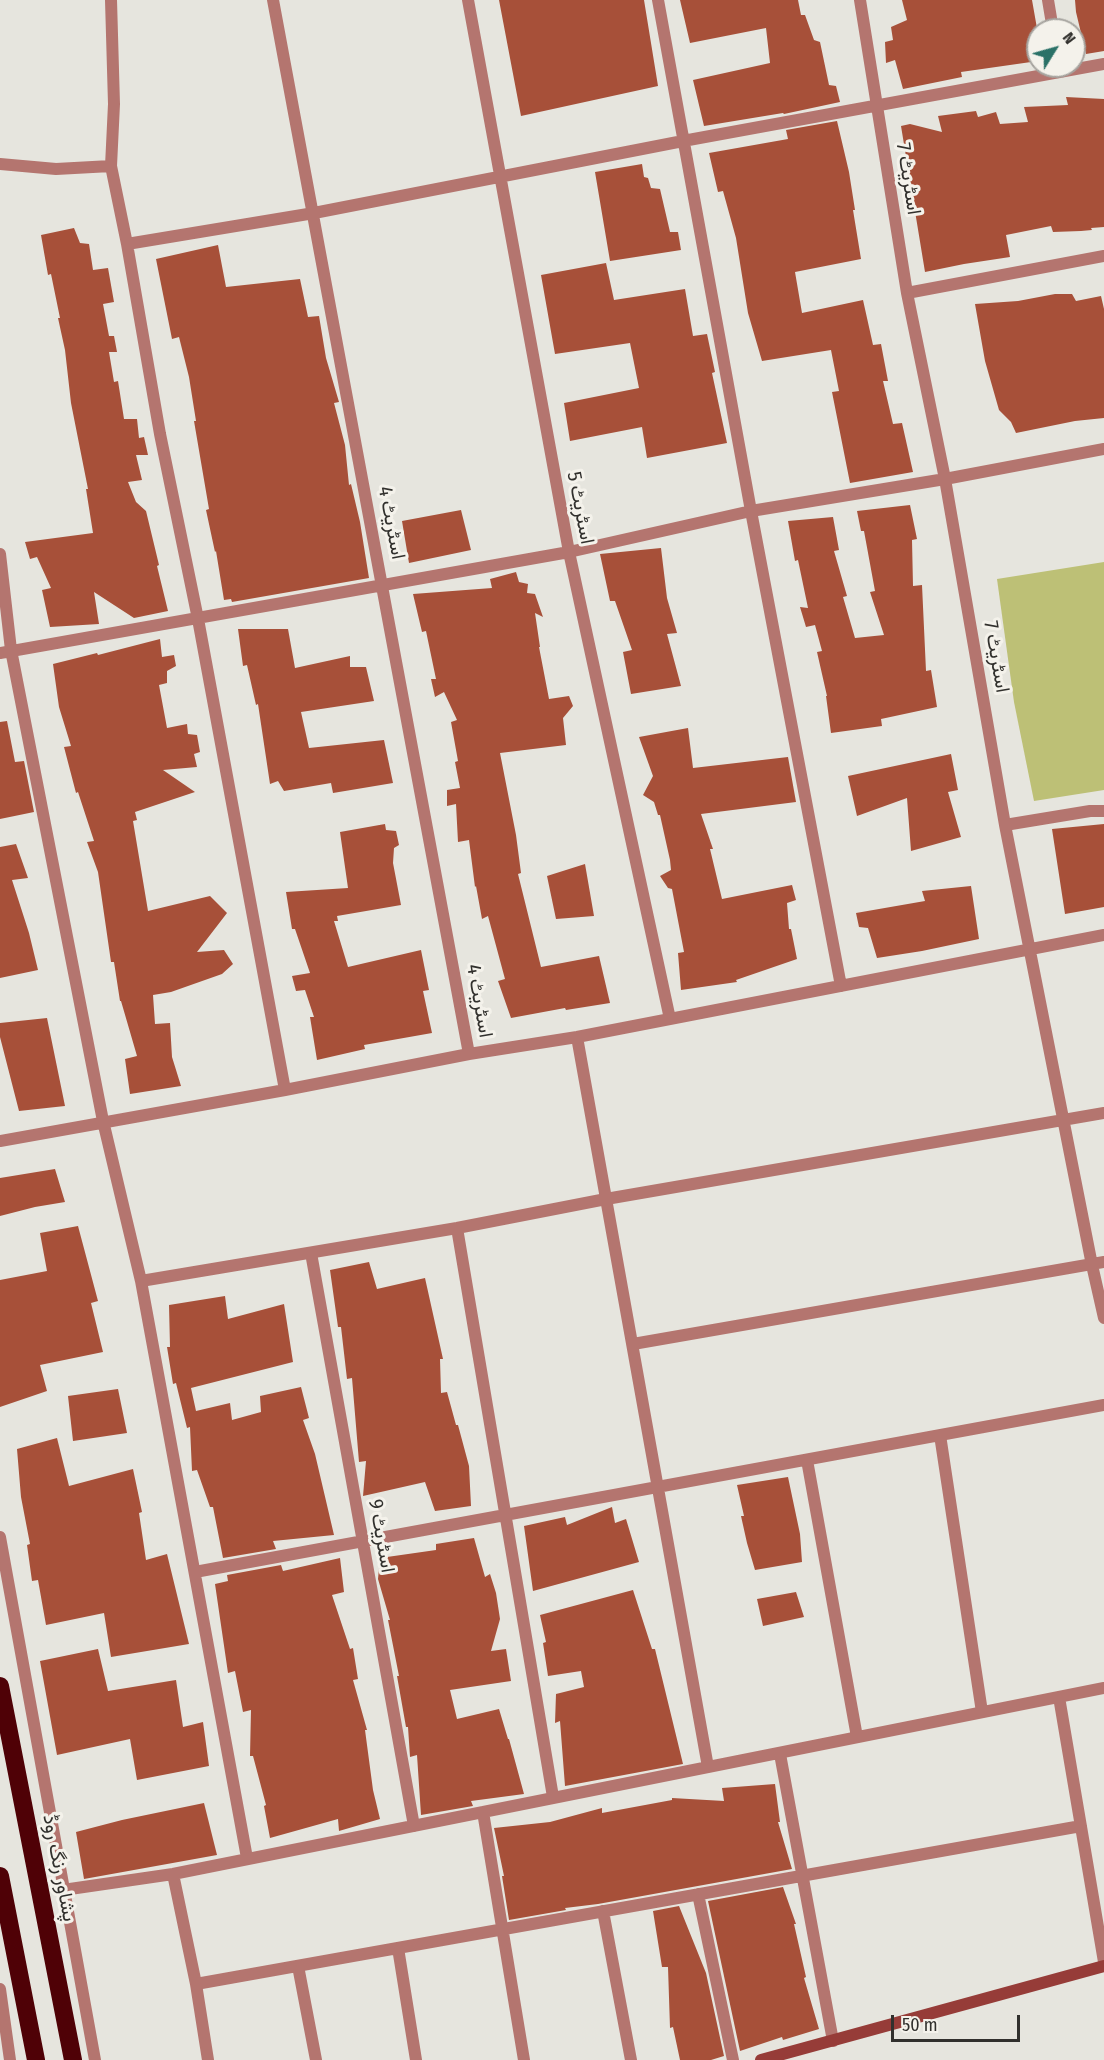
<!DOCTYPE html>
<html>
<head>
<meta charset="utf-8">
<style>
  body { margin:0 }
  #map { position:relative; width:1104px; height:2060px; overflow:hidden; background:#e6e5de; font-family:"Fira Sans Condensed",sans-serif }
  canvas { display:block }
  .north { position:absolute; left:1026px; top:18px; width:60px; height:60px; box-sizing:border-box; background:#f4f2eb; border:2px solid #a6a49f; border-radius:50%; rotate:53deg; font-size:16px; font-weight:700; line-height:24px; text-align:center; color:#31302d }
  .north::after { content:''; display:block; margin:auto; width:21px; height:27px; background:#2a7167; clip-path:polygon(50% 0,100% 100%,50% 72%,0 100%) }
  .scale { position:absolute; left:891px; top:2015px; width:129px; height:27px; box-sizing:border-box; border:3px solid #31302d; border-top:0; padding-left:8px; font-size:18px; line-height:21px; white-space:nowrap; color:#31302d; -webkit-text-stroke:4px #f4f2eb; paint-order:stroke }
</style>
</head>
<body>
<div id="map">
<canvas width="1104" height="2060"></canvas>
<div class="north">N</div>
<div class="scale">50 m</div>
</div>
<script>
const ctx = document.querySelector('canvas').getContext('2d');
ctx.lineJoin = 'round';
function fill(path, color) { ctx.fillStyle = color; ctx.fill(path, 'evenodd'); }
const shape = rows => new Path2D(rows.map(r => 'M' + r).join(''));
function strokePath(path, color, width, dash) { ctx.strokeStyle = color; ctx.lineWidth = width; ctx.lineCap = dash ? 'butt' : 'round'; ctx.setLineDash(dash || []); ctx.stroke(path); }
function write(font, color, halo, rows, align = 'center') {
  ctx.font = font + ' "Fira Sans Condensed",Vazirmatn,sans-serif'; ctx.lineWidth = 6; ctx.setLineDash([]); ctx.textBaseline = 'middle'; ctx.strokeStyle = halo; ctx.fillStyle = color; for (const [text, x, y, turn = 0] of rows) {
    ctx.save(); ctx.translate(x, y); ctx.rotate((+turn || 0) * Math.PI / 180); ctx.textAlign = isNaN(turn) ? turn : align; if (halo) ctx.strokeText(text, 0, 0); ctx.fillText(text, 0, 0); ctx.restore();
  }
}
fill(shape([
  [1104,562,1104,790,1034,801,1014,702,997,579]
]), '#bdc076');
fill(shape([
  [499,0,644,0,658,86,521,116],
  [680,0,798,0,801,15,805,15,814,40,820,42,829,85,836,86,840,102,784,114,783,113,704,126,693,80,770,63,766,28,690,43],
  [902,0,1032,0,1038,34,1038,61,961,72,962,77,903,89,895,60,886,63,885,42,893,40,891,27,907,20],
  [1075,0,1104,0,1104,51,1086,54,1076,12],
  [1066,97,1104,99,1104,227,1091,228,1092,230,1081,231,1053,232,1051,226,1006,235,1010,257,964,264,925,272,901,126,910,124,942,132,938,116,976,111,978,117,996,112,1000,124,1028,122,1024,107,1068,105],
  [837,121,849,172,855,210,853,210,861,259,795,272,802,313,863,300,873,345,881,344,888,381,883,381,893,424,902,423,913,472,850,483,832,392,839,391,831,350,762,361,748,313,736,238,723,191,718,192,709,153,788,139,786,130],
  [642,164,644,177,648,178,651,188,660,189,670,232,678,232,681,250,610,261,595,172],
  [74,228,80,243,89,244,93,270,108,268,114,302,103,304,109,336,114,336,117,352,109,352,114,382,118,381,124,419,137,419,139,438,144,437,148,455,136,455,142,480,128,482,136,502,146,511,159,565,157,566,168,611,134,618,94,592,99,624,50,627,42,590,51,588,37,557,30,559,25,542,93,533,86,489,88,489,71,403,65,350,58,318,60,318,51,274,48,275,41,235],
  [218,245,226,287,300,279,308,317,319,316,326,358,339,402,334,403,345,445,349,485,351,484,360,522,369,578,232,602,231,599,224,600,216,551,215,552,206,510,209,509,194,421,196,421,189,377,179,337,172,339,156,259],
  [606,263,614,300,685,289,693,336,707,334,715,372,712,373,727,443,647,458,642,427,570,441,564,403,639,388,630,343,555,354,541,275],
  [1055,294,1072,294,1076,301,1101,296,1104,309,1104,418,1075,421,1016,433,1011,422,999,410,985,361,975,304,1018,301],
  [910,505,917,539,912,540,913,586,922,585,926,671,931,670,937,707,881,719,882,726,831,733,826,696,827,696,817,652,822,651,815,625,806,627,800,607,808,608,798,560,795,561,788,521,833,517,839,550,834,551,847,596,843,597,855,638,884,635,870,592,875,591,864,531,861,531,857,511],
  [461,510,471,550,409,563,402,521],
  [661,548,667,598,677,633,667,634,681,686,631,694,623,652,632,650,615,601,610,601,600,554],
  [516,572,519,582,528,584,527,593,535,594,543,617,535,613,540,647,539,647,549,699,569,696,573,706,563,718,566,745,500,753,516,835,521,873,518,874,541,967,599,956,610,1003,566,1010,565,1008,511,1018,498,981,505,979,488,916,482,919,476,886,475,887,469,840,458,842,456,804,447,806,447,790,460,788,455,762,458,761,451,722,457,720,444,692,435,697,431,679,436,679,426,631,422,632,413,594,492,588,490,579],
  [238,629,288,629,295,668,350,656,350,667,366,667,374,701,301,712,309,748,384,740,393,783,333,793,331,783,284,791,278,781,270,784,258,704,256,705,247,665,243,666],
  [160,639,162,657,174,655,176,666,167,671,167,683,159,685,167,728,187,724,188,734,197,735,200,752,194,754,197,767,163,770,195,792,135,812,137,820,133,821,148,911,210,896,227,913,197,952,224,950,233,964,222,974,171,992,153,995,155,1024,170,1023,172,1057,181,1086,130,1094,125,1059,137,1056,121,1001,120,1001,114,962,111,962,98,872,87,842,94,841,78,792,76,793,64,747,71,746,59,707,53,664,97,653,98,655],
  [7,721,15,762,24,761,34,812,0,819,0,722],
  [688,728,693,768,788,757,796,802,701,814,713,849,710,849,722,899,792,885,796,900,787,903,789,929,791,929,797,959,736,980,737,982,681,990,678,953,684,952,672,889,668,888,660,876,671,870,670,860,660,815,658,815,654,802,643,795,653,776,639,737],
  [951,754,958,790,948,792,961,837,911,851,907,798,857,816,848,776],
  [385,824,386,830,396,831,399,845,394,848,393,863,401,905,337,916,338,921,334,921,348,967,421,950,429,990,423,991,432,1033,364,1045,365,1049,317,1060,310,1017,314,1017,305,990,296,991,292,976,310,973,295,929,292,929,286,892,348,888,340,832],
  [1104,824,1104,907,1065,914,1052,829],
  [16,844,28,878,12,880,29,933,38,970,0,978,0,847],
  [585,864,594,916,556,919,547,876],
  [971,886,979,939,922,951,877,958,868,928,859,927,856,913,925,901,922,891],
  [47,1018,65,1106,19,1111,0,1037,0,1023],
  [55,1169,65,1202,35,1207,0,1216,0,1178],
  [78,1226,98,1301,91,1303,103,1352,40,1365,47,1391,0,1407,0,1280,47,1271,40,1233],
  [369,1262,377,1289,425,1278,443,1359,440,1359,441,1393,447,1392,456,1425,458,1425,469,1466,471,1506,435,1511,425,1482,363,1496,366,1461,359,1462,352,1378,347,1379,341,1327,338,1327,330,1270],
  [225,1296,228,1319,284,1304,293,1362,191,1388,196,1411,230,1403,232,1420,261,1412,260,1396,301,1387,309,1418,303,1420,315,1454,334,1535,273,1541,276,1549,223,1558,213,1507,210,1507,197,1470,192,1471,190,1427,187,1428,176,1383,173,1384,167,1347,170,1347,169,1305],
  [118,1389,127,1433,73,1441,68,1396],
  [57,1438,69,1486,133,1469,142,1512,139,1513,146,1560,167,1554,189,1644,111,1657,104,1613,46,1625,38,1580,32,1581,27,1545,30,1544,21,1497,17,1449],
  [788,1477,800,1534,802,1562,755,1570,747,1543,741,1516,744,1516,737,1485],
  [612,1507,615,1523,626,1519,639,1562,533,1591,524,1526,565,1517,567,1525],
  [474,1538,485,1577,490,1574,496,1593,500,1619,491,1651,506,1649,511,1681,450,1690,457,1719,499,1709,508,1739,509,1739,524,1794,471,1801,473,1806,421,1815,417,1755,410,1757,408,1727,406,1727,397,1676,399,1676,388,1620,390,1620,378,1579,380,1558,436,1550,436,1544],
  [340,1558,344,1592,332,1595,350,1649,353,1648,358,1679,353,1680,367,1730,365,1730,373,1790,380,1819,339,1831,338,1819,270,1838,264,1806,266,1805,253,1756,250,1756,251,1710,243,1712,235,1671,228,1673,215,1584,228,1581,227,1575,281,1565,283,1571],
  [633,1590,652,1649,655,1649,683,1764,565,1786,560,1721,555,1723,556,1694,584,1687,581,1671,548,1676,543,1643,546,1642,540,1615],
  [796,1592,804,1617,763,1626,757,1599],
  [98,1649,108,1691,176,1680,183,1727,203,1722,209,1766,137,1780,130,1739,57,1755,40,1661],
  [775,1784,780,1822,778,1822,792,1869,598,1904,565,1908,566,1910,509,1920,502,1876,504,1876,494,1828,550,1822,602,1808,602,1813,672,1800,672,1798,724,1801,722,1788],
  [204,1803,217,1855,84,1879,76,1832,122,1820],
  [783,1887,796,1924,794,1924,806,1977,804,1978,819,2029,783,2040,782,2037,740,2051,708,1901],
  [679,1906,706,1973,724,2056,711,2060,680,2060,673,2027,670,2028,668,1967,662,1967,653,1911]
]), '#a75039');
strokePath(shape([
  [111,0,114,104,111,166,127,244,160,434,198,619,285,1090],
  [273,0,469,1054],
  [468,0,569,552,670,1019],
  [658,0,751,511,841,986],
  [860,0,907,293,945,479,1005,825,1092,1265,1104,1318],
  [1048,0,1053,30],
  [0,164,56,169,111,166],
  [127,244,314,213,683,141,1104,64],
  [907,293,1104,256],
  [0,554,11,650,103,1121,141,1281,247,1858],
  [0,653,569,552,751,511,945,479,1104,449],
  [1005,825,1090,811,1104,811],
  [577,1037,708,1767],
  [0,1141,285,1090,469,1054,577,1037,1104,935],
  [457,1228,553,1797],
  [311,1253,414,1826],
  [141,1281,457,1228,606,1199,1104,1113],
  [633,1344,1104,1262],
  [940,1435,982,1712],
  [807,1460,857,1737],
  [0,1537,95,2060],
  [195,1572,1104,1405],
  [1059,1697,1104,1962],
  [780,1754,833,2041],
  [483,1812,524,2060],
  [173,1874,196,1984,208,2060],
  [63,1890,173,1874,1104,1688],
  [698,1894,733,2060],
  [603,1911,631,2060],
  [398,1948,416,2060],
  [298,1966,316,2060],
  [196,1984,1081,1826],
  [0,1989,10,2060]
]), '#b4756f', 12);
strokePath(shape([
  [761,2060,1104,1966]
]), '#963c38', 12);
strokePath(shape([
  [0,1686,73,2060],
  [0,1876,36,2060]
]), '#4f0106', 18);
write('20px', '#31302d', '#f4f2eb', [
  ["اسٹریٹ 7",908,179,81],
  ["اسٹریٹ 5",580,508,79],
  ["اسٹریٹ 4",391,523,79],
  ["اسٹریٹ 7",996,657,80],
  ["اسٹریٹ 4",479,1001,80],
  ["اسٹریٹ 9",381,1536,80],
  ["پشاور رنگ روڈ",59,1868,79]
]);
</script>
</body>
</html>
